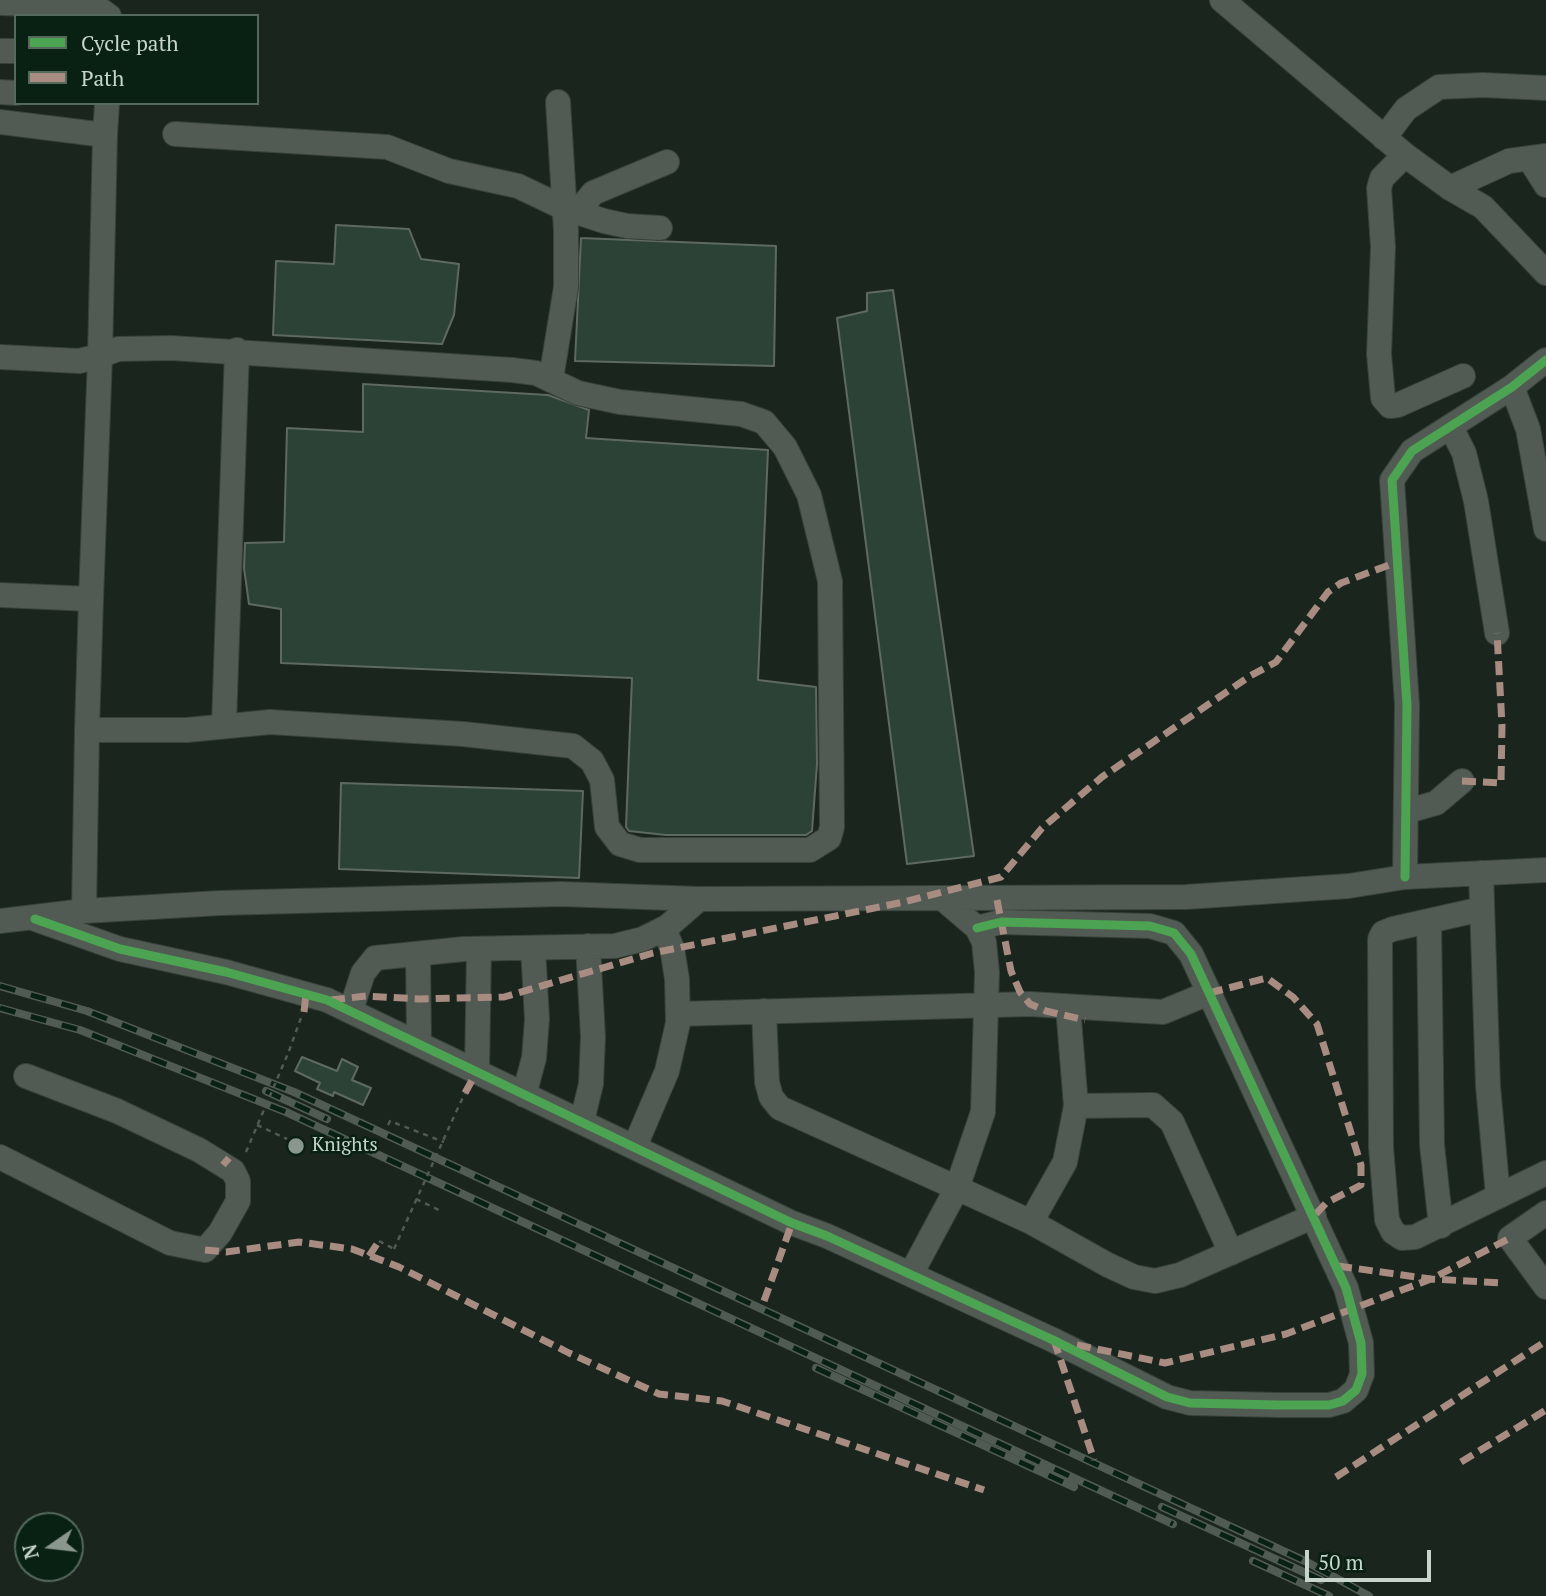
<!DOCTYPE html>
<html>
<head>
<meta charset="utf-8">
<style>
  body { margin:0 }
  #map { position:relative; width:1546px; height:1596px; overflow:hidden; background:#19251d; font-family:"PT Serif",serif }
  canvas { display:block }
  .legend { position:absolute; left:14px; top:14px; width:245px; height:91px; box-sizing:border-box; background:#092112; border:2px solid #55695c; margin:0; padding:9px 12px; list-style:none; font-size:21px; color:#c7d5cb }
  .legend li { display:flex; align-items:center; gap:14px; height:35px }
  .legend b { width:35px; border:2px solid #55695c }
  .north { position:absolute; left:14px; top:1512px; width:70px; height:70px; box-sizing:border-box; background:#092112; border:2px solid #55695c; border-radius:50%; rotate:256deg; font-size:19px; font-weight:700; line-height:28px; text-align:center; color:#c7d5cb }
  .north::after { content:''; display:block; margin:auto; width:24px; height:32px; background:#8a978e; clip-path:polygon(50% 0,100% 100%,50% 72%,0 100%) }
  .scale { position:absolute; left:1305px; top:1550px; width:126px; height:32px; box-sizing:border-box; border:4px solid #c7d5cb; border-top:0; padding-left:9px; font-size:21px; line-height:24px; white-space:nowrap; color:#c7d5cb; -webkit-text-stroke:5px #092112; paint-order:stroke }
</style>
</head>
<body>
<div id="map">
<canvas width="1546" height="1596"></canvas>
<ul class="legend">
<li><b style="height:9px;background:#4ca352"></b>Cycle path</li>
<li><b style="height:9px;background:#a88b81"></b>Path</li>
</ul>
<div class="north">N</div>
<div class="scale">50 m</div>
</div>
<script>
const ctx = document.querySelector('canvas').getContext('2d');
ctx.lineJoin = 'round';
function fill(path, color) { ctx.fillStyle = color; ctx.fill(path, 'evenodd'); }
const shape = rows => new Path2D(rows.map(r => 'M' + r).join(''));
function strokePath(path, color, width, dash) { ctx.strokeStyle = color; ctx.lineWidth = width; ctx.lineCap = dash ? 'butt' : 'round'; ctx.setLineDash(dash || []); ctx.stroke(path); }
function write(font, color, halo, rows, align = 'center') {
  ctx.font = font + ' "PT Serif",serif'; ctx.lineWidth = 5; ctx.setLineDash([]); ctx.textBaseline = 'middle'; ctx.strokeStyle = halo; ctx.fillStyle = color; for (const [text, x, y, turn = 0] of rows) {
    ctx.save(); ctx.translate(x, y); ctx.rotate((+turn || 0) * Math.PI / 180); ctx.textAlign = isNaN(turn) ? turn : align; if (halo) ctx.strokeText(text, 0, 0); ctx.fillText(text, 0, 0); ctx.restore();
  }
}
const building = shape([
  [336,225,409,229,421,259,459,264,454,315,442,344,273,335,276,261,334,264,336,225],
  [581,238,776,246,774,366,575,361,581,238],
  [893,290,974,856,907,864,837,318,867,311,867,293,893,290],
  [363,384,548,395,589,410,586,438,768,450,758,680,816,687,817,764,812,831,806,835,666,835,629,831,626,827,632,678,281,663,281,609,249,604,244,568,245,543,284,542,287,428,363,432,363,384],
  [341,783,583,791,579,878,339,869,341,783],
  [302,1057,337,1071,342,1059,358,1067,352,1080,371,1088,363,1105,334,1092,333,1096,317,1089,320,1083,295,1071,302,1057]
]);
fill(building, '#2c4236');
strokePath(building, '#5e6961', 2);
const minor = shape([
  [1222,0,1405,155,1450,188,1483,207,1546,273],
  [0,3,95,6,109,16],
  [0,51,16,51],
  [0,92,16,93],
  [0,122,105,135,100,356,118,349,171,348,512,370,536,373,578,393,620,402,741,414,764,422,785,447,809,495,830,581,832,827,829,838,810,850,640,850,620,844,607,827,602,780,592,761,573,746,463,734,270,722,187,730,87,730,91,599],
  [175,134,387,147,449,171,518,186,564,208,604,221,627,226,660,228],
  [105,135,107,103],
  [1384,138,1406,109,1439,87,1483,85,1546,88],
  [1405,155,1382,178,1379,188,1383,247,1379,354,1383,398,1390,406,1398,405,1463,376],
  [1529,158,1546,185],
  [1450,188,1509,161,1546,156],
  [578,212,593,193,667,162],
  [0,357,79,361,100,356,91,599,0,595],
  [551,379,566,287,566,231,558,102],
  [1512,387,1528,429,1546,529],
  [1451,427,1464,453,1476,501,1497,633],
  [224,724,237,350],
  [1408,811,1436,803,1462,781],
  [1481,873,1488,1086,1498,1196],
  [1405,877,1407,705,1392,480,1412,451,1512,387,1546,360],
  [1482,909,1393,929,1383,933,1380,939,1381,1147,1387,1220,1393,1232,1402,1238,1415,1237,1546,1173],
  [84,911,87,730],
  [35,919,120,949,226,972,327,1000,792,1223,827,1236,1053,1340,1167,1397,1190,1403,1278,1405,1329,1405,1343,1401,1356,1390,1362,1374,1361,1343,1346,1288,1191,954,1174,933,1150,926,1001,922,977,928],
  [0,921,84,911,220,903,561,894,699,899,1186,897,1349,886,1405,877,1546,870],
  [1429,921,1432,1145,1441,1226],
  [418,954,419,1043],
  [1068,1007,1076,1106],
  [351,1010,363,973,375,958,464,949,615,946,643,939,667,927,699,899],
  [764,1011,767,1082,771,1097,780,1108,957,1188,983,1112,987,972,984,942,977,928,942,898],
  [678,1014,1030,1004,1163,1012,1209,993],
  [477,1071,479,949],
  [524,1095,534,1058,537,1019,533,948],
  [582,1121,591,1084,593,1037,588,946],
  [635,1146,667,1071,678,1023,677,979,672,948,664,929],
  [0,1157,170,1243,205,1250,220,1233,238,1201,238,1181,233,1171,199,1150,117,1111,26,1076],
  [1546,1213,1510,1238,1546,1287],
  [1031,1222,1065,1162,1076,1106,1153,1105,1172,1122,1231,1253],
  [911,1274,957,1188,1031,1222,1108,1265,1134,1277,1155,1281,1180,1275,1314,1216]
]);
strokePath(minor, '#37423a', 26);
strokePath(shape([
  [289,1051,302,1015],
  [456,1112,465,1093],
  [257,1125,287,1139],
  [388,1125,390,1121,444,1142],
  [416,1199,439,1210],
  [379,1241,394,1249]
]), '#515a53', 2.5, [5, 5]);
strokePath(minor, '#515b54', 24);
const rail = shape([
  [0,986,87,1011,294,1092,1307,1562,1369,1596],
  [0,1008,80,1030,286,1112,1173,1524],
  [266,1091,327,1119],
  [816,1368,1074,1487],
  [1162,1507,1321,1580],
  [1253,1561,1329,1596]
]);
strokePath(rail, '#505b54', 8);
strokePath(rail, '#092112', 5, [16]);
strokePath(shape([
  [246,1152,289,1051],
  [394,1249,456,1112]
]), '#515a53', 2.5, [5, 5]);
strokePath(shape([
  [1462,781,1501,783,1502,725,1497,633],
  [997,900,1011,971,1020,992,1030,1004,1046,1011,1085,1020],
  [1209,993,1267,978,1293,997,1317,1024,1361,1165,1361,1185,1326,1203,1314,1216],
  [331,1000,366,996,419,999,504,997,653,953,904,902,1001,877,1042,828,1102,777,1250,676,1276,662,1328,592,1341,583,1397,562],
  [304,1012,306,994],
  [465,1093,477,1071],
  [223,1165,229,1158],
  [205,1250,226,1252,299,1242,352,1249,399,1267,569,1353,659,1394,722,1401,984,1490],
  [369,1256,379,1241],
  [1338,1266,1431,1279,1504,1283],
  [764,1301,792,1223],
  [1054,1340,1094,1460],
  [1077,1345,1165,1363,1286,1334,1431,1279,1510,1238],
  [1461,1462,1546,1410],
  [1336,1477,1546,1341]
]), '#a88b81', 7, [14, 7]);
strokePath(shape([
  [1405,877,1407,705,1392,480,1412,451,1512,387,1546,360],
  [35,919,120,949,226,972,327,1000,792,1223,827,1236,1053,1340,1167,1397,1190,1403,1278,1405,1329,1405,1343,1401,1356,1390,1362,1374,1361,1343,1346,1288,1191,954,1174,933,1150,926,1001,922,977,928]
]), '#4ca352', 9);
for (const [x, y, r, color] of [
  [296,1146,9,"#8a978e"]
]) { const dot = new Path2D(); dot.arc(x, y, r, 0, 2 * Math.PI); ctx.fillStyle = color; ctx.fill(dot); strokePath(dot, '#092112', 2.5); }
write('19px', '#c7d5cb', '#092112', [
  ["Knights",312,1146]
], 'left');
</script>
</body>
</html>
